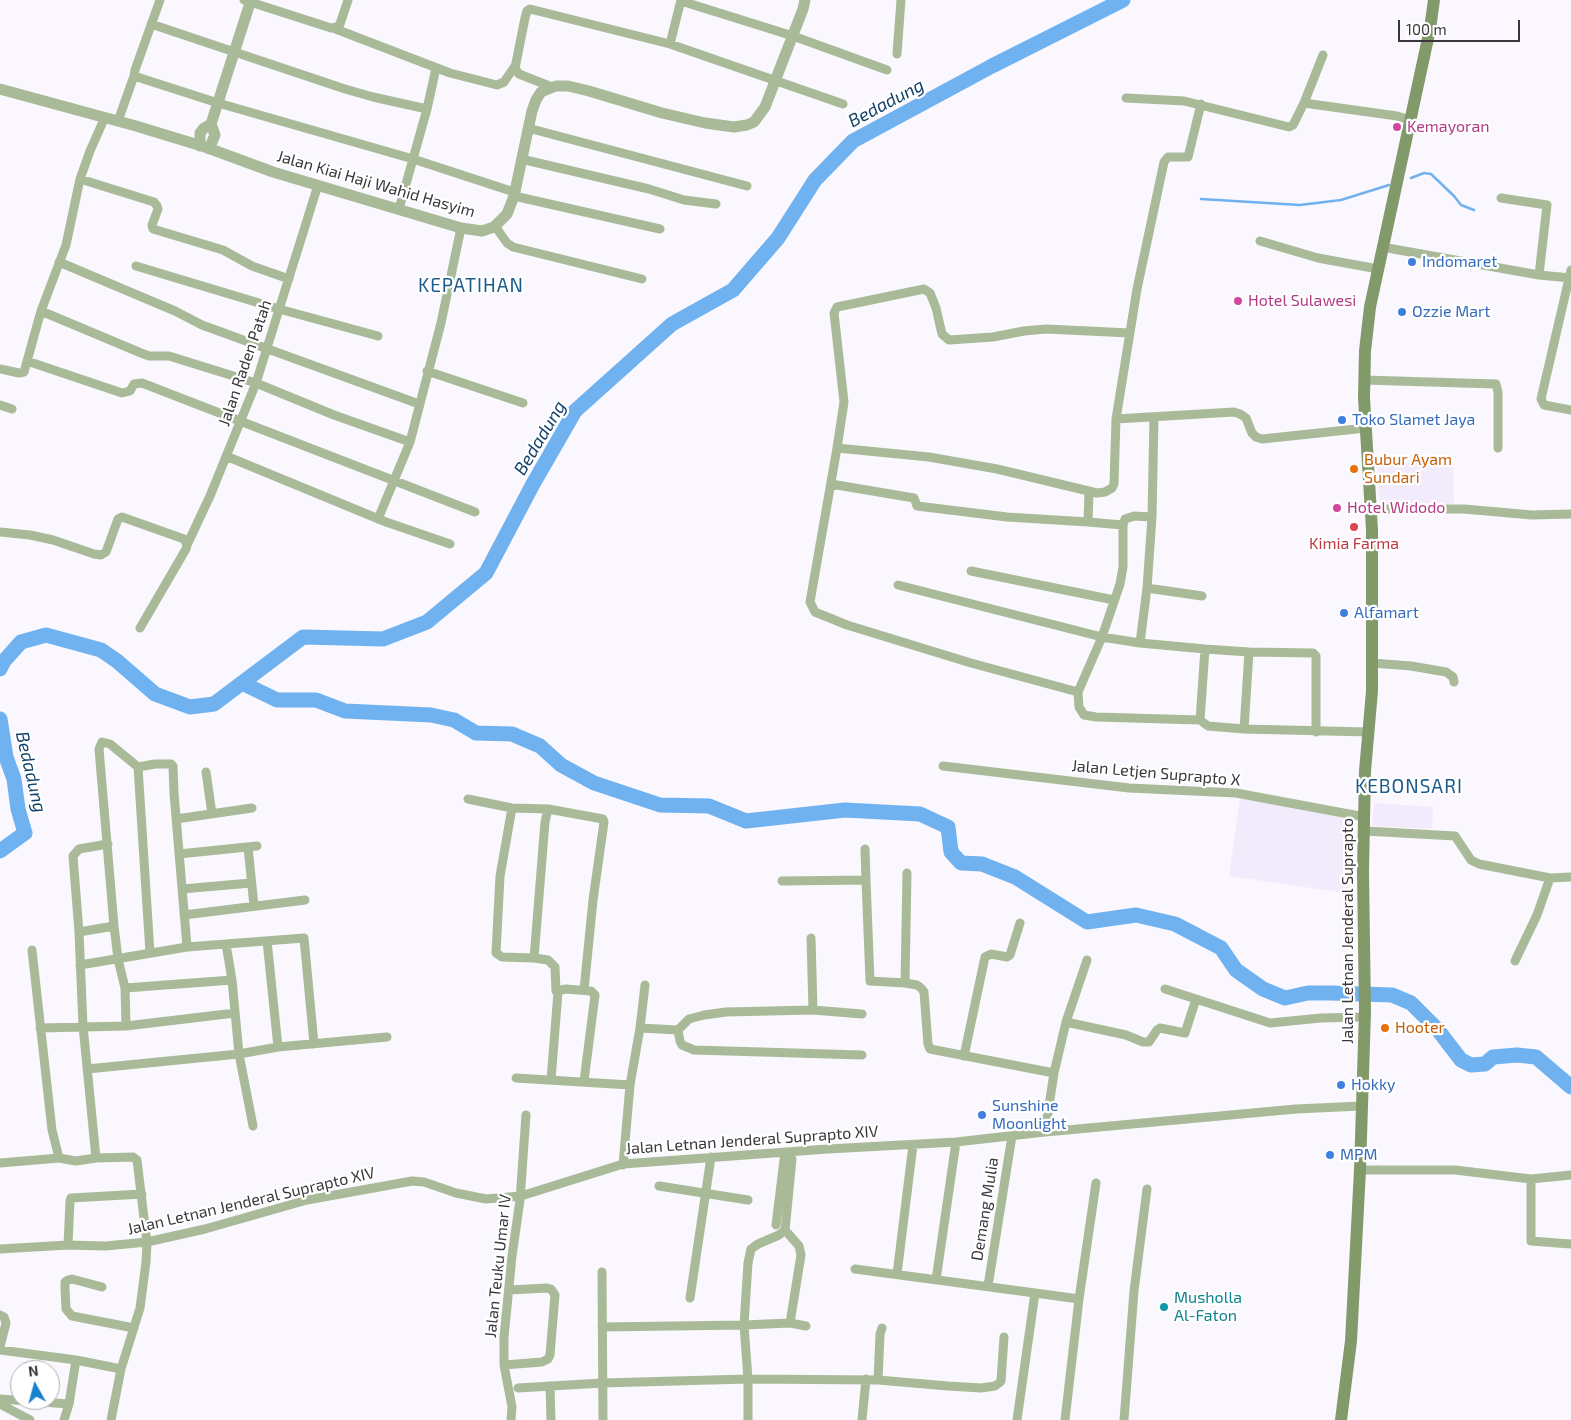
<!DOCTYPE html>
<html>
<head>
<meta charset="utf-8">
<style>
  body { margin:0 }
  #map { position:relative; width:1571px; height:1420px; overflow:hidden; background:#faf7fe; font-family:"Exo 2",sans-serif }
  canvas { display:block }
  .north { position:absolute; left:10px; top:1360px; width:50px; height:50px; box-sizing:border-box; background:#fff; border:1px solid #b0afb1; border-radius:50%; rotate:353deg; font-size:14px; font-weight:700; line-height:20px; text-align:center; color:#39373b }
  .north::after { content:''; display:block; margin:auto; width:18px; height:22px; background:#1681cc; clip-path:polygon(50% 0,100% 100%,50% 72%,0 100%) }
  .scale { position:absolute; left:1398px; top:20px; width:122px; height:22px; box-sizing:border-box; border:2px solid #39373b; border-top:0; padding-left:6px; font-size:15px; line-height:18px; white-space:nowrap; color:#39373b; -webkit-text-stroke:4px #fff; paint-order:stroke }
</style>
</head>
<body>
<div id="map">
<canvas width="1571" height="1420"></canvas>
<div class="north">N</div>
<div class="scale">100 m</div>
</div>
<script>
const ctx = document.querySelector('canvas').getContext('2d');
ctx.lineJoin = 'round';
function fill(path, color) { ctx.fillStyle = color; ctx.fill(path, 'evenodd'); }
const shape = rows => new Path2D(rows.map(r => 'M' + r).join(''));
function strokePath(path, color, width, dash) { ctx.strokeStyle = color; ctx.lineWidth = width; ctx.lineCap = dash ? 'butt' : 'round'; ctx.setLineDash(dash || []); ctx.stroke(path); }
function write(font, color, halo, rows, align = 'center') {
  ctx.font = font + ' "Exo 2",sans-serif'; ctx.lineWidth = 4.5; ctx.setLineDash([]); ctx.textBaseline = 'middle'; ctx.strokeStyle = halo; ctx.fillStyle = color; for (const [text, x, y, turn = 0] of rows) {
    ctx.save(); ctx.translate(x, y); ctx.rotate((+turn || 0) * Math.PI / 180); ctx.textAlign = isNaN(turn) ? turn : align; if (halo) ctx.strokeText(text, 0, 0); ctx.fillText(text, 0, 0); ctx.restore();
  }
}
fill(shape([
  [1377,461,1453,463,1454,504,1380,505],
  [1240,798,1297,807,1354,820,1353,894,1229,876],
  [1374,803,1433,807,1432,829,1372,826]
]), '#f2ebfb');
strokePath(shape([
  [1411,178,1424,173,1431,174,1454,196,1461,205,1474,210],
  [1201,199,1300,205,1341,200,1389,185]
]), '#70b2ef', 2.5);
strokePath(shape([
  [0,669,4,661,21,642,46,635,101,650,117,661,155,694,190,707,214,704,303,637,383,639,427,622,486,573,533,484,575,411,672,324,733,290,778,238,815,180,853,141,992,66,1123,0],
  [242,683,277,700,316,700,345,711,431,715,454,720,476,733,512,734,540,746,561,765,594,783,660,805,709,806,746,821,845,810,920,814,948,827,951,852,961,863,982,864,1015,877,1087,922,1136,915,1175,924,1221,948,1236,970,1263,989,1285,998,1308,993,1331,993,1392,995,1411,1003,1438,1030,1461,1060,1471,1065,1485,1064,1493,1057,1517,1055,1536,1057,1571,1087],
  [0,719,6,757,14,779,18,809,25,833,0,851]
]), '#70b2ef', 15);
strokePath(shape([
  [160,0,135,70,134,76,218,103,413,159,514,192],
  [244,0,331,28,337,27,340,24,348,0],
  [681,1,793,36,887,70],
  [151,24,345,89,373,97,427,109],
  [333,28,450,73,497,85,504,82,515,66],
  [670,44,681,0],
  [897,54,901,0],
  [552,87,519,74,515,68,525,18,527,11,530,9,670,44,843,104],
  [1126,98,1184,101,1289,127,1293,125,1304,103,1397,116,1410,120],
  [1304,103,1323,55],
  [118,121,134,76],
  [528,128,747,186],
  [521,159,649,189,684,200,716,204],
  [80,179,154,202,157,206,158,209,152,225,153,229,223,250,252,266,289,279],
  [514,196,660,229],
  [1501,198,1547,205,1539,275],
  [399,209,427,109,436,68],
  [495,226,507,243,513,247,642,279],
  [1260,241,1318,258,1378,269],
  [1382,247,1539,275,1571,278],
  [59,262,175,311,202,325,419,404],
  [136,266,279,309,378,336],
  [1571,270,1541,399,1544,405,1571,410],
  [41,311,141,353,149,356,169,356,256,383,334,415,410,442],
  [27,361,122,393,130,391,134,384,142,383,475,512],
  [0,369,19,373,24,372,41,311,66,245,80,179,90,151,105,117],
  [427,371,523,403],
  [1364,380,1496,384,1498,392,1498,448],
  [0,405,12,409],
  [1116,419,1137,289,1164,162,1168,157,1188,157,1201,104],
  [1366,428,1262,439,1256,437,1252,433,1246,418,1240,414,1234,412,1116,419,1114,484,1112,488,1105,492,1097,493,997,469,929,457,837,448,810,602,815,612,847,625,971,663,1078,692,1079,707,1084,715,1096,717,1200,720,1208,726,1244,729,1369,732],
  [837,448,844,402,834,313,837,307,924,289,930,293,936,308,942,334,949,340,993,337,1024,331,1046,329,1130,333],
  [226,456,386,522,450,544],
  [831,484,914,498,917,506,1007,517,1088,522,1089,492],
  [1371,509,1464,509,1532,515,1571,514],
  [378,519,410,442,441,323,461,228],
  [1088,522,1123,525],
  [0,532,30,535,53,540,94,554,101,555,106,552,118,519,122,517,184,539,187,545,186,549,140,628],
  [187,545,210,496,256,383,318,185],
  [971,571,1114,600],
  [898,585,1102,637,1140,643,1205,649,1249,652,1313,653,1316,656,1316,732],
  [1147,588,1202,596],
  [1140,643,1147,588,1152,517,1154,417],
  [1372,663,1411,666,1446,672,1453,677,1454,682],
  [1078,692,1102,637,1120,584,1123,567,1123,525,1125,519,1134,516,1152,517],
  [1200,720,1205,649],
  [1244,729,1249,652],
  [943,766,1129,788,1236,793,1365,817],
  [138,767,150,953],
  [206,772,212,814],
  [468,799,512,808,548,809,603,819,604,822,593,900,584,990],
  [512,808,500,876,496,953,502,957,534,958,548,960,555,967,556,991],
  [176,819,252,808],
  [1365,831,1455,836,1471,860,1479,864,1550,878,1571,877],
  [248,847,254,906],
  [865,849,866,880],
  [179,854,257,846],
  [782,881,866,880,870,981,905,983,917,985,921,988,924,992,928,1044,930,1049,1054,1073],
  [182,889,251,883],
  [184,915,305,900],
  [79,932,114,926],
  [811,938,813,1010],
  [267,941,278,1047],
  [226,944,232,980,239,1054,253,1126],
  [32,950,52,1130,59,1158,76,1161,96,1158,133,1157,137,1160,147,1243,146,1262,140,1308,121,1369,111,1420],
  [534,958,545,822,548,809],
  [1515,961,1537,915,1550,878],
  [80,965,187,947,304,938,314,1044],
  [905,983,907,873],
  [125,988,232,980],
  [1165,989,1196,999],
  [1066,1022,1126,1035,1143,1042,1149,1042,1157,1030,1160,1028,1185,1033,1196,999,1270,1023,1321,1018,1365,1017],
  [126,1026,125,988,118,959,114,926,99,749,102,742,110,744,138,767,155,764,171,764,173,766,174,793,187,947],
  [40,1028,126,1026,235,1013],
  [640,1028,678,1030,689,1019,704,1015,726,1012,813,1010,862,1014],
  [678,1030,680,1041,682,1045,694,1050,862,1055],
  [964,1056,985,957,991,954,1007,957,1010,955,1020,923],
  [87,1069,239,1054,278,1047,387,1037],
  [516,1078,630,1085],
  [551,1080,558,992,556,991,566,989,591,991,595,995,584,1081],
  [1045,1132,1054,1073,1066,1022,1087,960],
  [96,1158,83,1026,79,932,73,856,79,849,108,844],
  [0,1163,59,1158],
  [623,1165,630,1085,640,1028,645,985],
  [1360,1170,1455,1170,1531,1179,1571,1175],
  [1531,1179,1531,1241,1571,1244],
  [659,1186,748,1200],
  [776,1225,785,1152],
  [785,1230,799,1246,801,1255,790,1323],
  [68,1245,70,1201,71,1198,142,1194],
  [0,1249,68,1245,106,1246,147,1242,205,1229,307,1200,412,1181,424,1182,456,1193,486,1199,521,1196,623,1164,828,1149,956,1142,1045,1132,1296,1109,1361,1106],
  [855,1269,1035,1293],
  [602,1272,603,1420],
  [897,1274,913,1145],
  [936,1280,956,1142],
  [988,1286,1012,1136],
  [102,1287,72,1279,68,1280,65,1282,65,1288,66,1309,72,1316,134,1328],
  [690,1298,711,1157],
  [1079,1299,1096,1183],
  [0,1315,4,1317,6,1323,0,1347],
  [602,1327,744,1325,790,1323,806,1326],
  [882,1328,880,1334,878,1380,948,1386,981,1388,995,1386,999,1383,1001,1381,1004,1337],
  [0,1350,76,1360,121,1369],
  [504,1365,542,1362,548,1359,550,1355,555,1295,551,1289,547,1288,509,1290],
  [550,1386,551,1420],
  [518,1388,602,1383,748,1379,878,1380],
  [0,1399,69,1404],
  [0,1404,30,1420],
  [64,1420,69,1404,76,1360],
  [511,1420,512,1407,504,1365,504,1337,512,1256,520,1200,526,1115],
  [748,1420,748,1379,744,1325,748,1263,751,1249,758,1244,779,1235,785,1230,792,1159],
  [862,1420,866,1379],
  [1017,1420,1035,1293,1079,1299,1065,1420],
  [1124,1420,1134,1291,1147,1189]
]), '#a9ba98', 9);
strokePath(shape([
  [0,89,136,126,205,147,273,172,461,228,482,231,494,227,507,214,514,196,532,111,536,100,541,92,556,86,568,86,589,91,662,113,705,123,734,127,747,125,754,122,765,107,803,9,805,0],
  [211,124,251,0],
  [200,146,200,133,204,128,211,124],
  [209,149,215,135,211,124]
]), '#a9ba98', 11);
strokePath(shape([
  [1341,1420,1351,1341,1360,1170,1365,1011,1363,872,1365,771,1372,691,1372,530,1364,398,1365,351,1370,307,1430,29,1434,0]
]), '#829a69', 12);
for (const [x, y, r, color] of [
  [1397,127,5,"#d1479c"],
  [1412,262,5,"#3f7fe0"],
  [1238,301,5,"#d1479c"],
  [1402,312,5,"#3f7fe0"],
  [1342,420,5,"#3f7fe0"],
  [1354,469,5,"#e8710a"],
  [1337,508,5,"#d1479c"],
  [1354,527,5,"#e0444e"],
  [1344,613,5,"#3f7fe0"],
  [1385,1028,5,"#e8710a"],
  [1341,1085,5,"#3f7fe0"],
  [982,1115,5,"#3f7fe0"],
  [1330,1155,5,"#3f7fe0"],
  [1164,1307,5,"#0f9aa8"]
]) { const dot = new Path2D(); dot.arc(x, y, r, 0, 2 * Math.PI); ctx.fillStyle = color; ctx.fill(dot); strokePath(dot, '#fff', 2); }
write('16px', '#b23c85', '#fff', [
  ["Kemayoran",1407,127],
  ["Hotel Sulawesi",1248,301],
  ["Hotel Widodo",1347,508]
], 'left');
write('16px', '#39373b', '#fff', [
  ["Jalan Kiai Haji Wahid Hasyim",376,184,16],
  ["Jalan Raden Patah",245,363,-71],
  ["Jalan Letjen Suprapto X",1156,773,5],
  ["Jalan Letnan Jenderal Suprapto",1348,931,-90],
  ["Jalan Letnan Jenderal Suprapto XIV",752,1140,-4],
  ["Jalan Letnan Jenderal Suprapto XIV",251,1201,-13],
  ["Demang Mulia",985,1209,-81],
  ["Jalan Teuku Umar IV",498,1266,-84]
]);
write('16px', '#366cbe', '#fff', [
  ["Indomaret",1422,262],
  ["Ozzie Mart",1412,312],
  ["Toko Slamet Jaya",1352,420],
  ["Alfamart",1354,613],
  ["Hokky",1351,1085],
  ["Sunshine",992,1106],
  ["Moonlight",992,1124],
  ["MPM",1340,1155]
], 'left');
write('16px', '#c56008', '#fff', [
  ["Bubur Ayam",1364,460],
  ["Sundari",1364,478],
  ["Hooter",1395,1028]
], 'left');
write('16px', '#be3a42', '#fff', [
  ["Kimia Farma",1354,544]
]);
write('16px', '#0d838f', '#fff', [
  ["Musholla",1174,1298],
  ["Al-Faton",1174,1316]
], 'left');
write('italic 18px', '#114169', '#fff', [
  ["Bedadung",886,103,-28],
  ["Bedadung",540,438,-59],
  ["Bedadung",31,772,77]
]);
ctx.letterSpacing = '1px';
write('19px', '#1c5a8a', '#fff', [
  ["KEPATIHAN",471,286],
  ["KEBONSARI",1409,787]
]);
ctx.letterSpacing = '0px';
</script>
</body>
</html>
